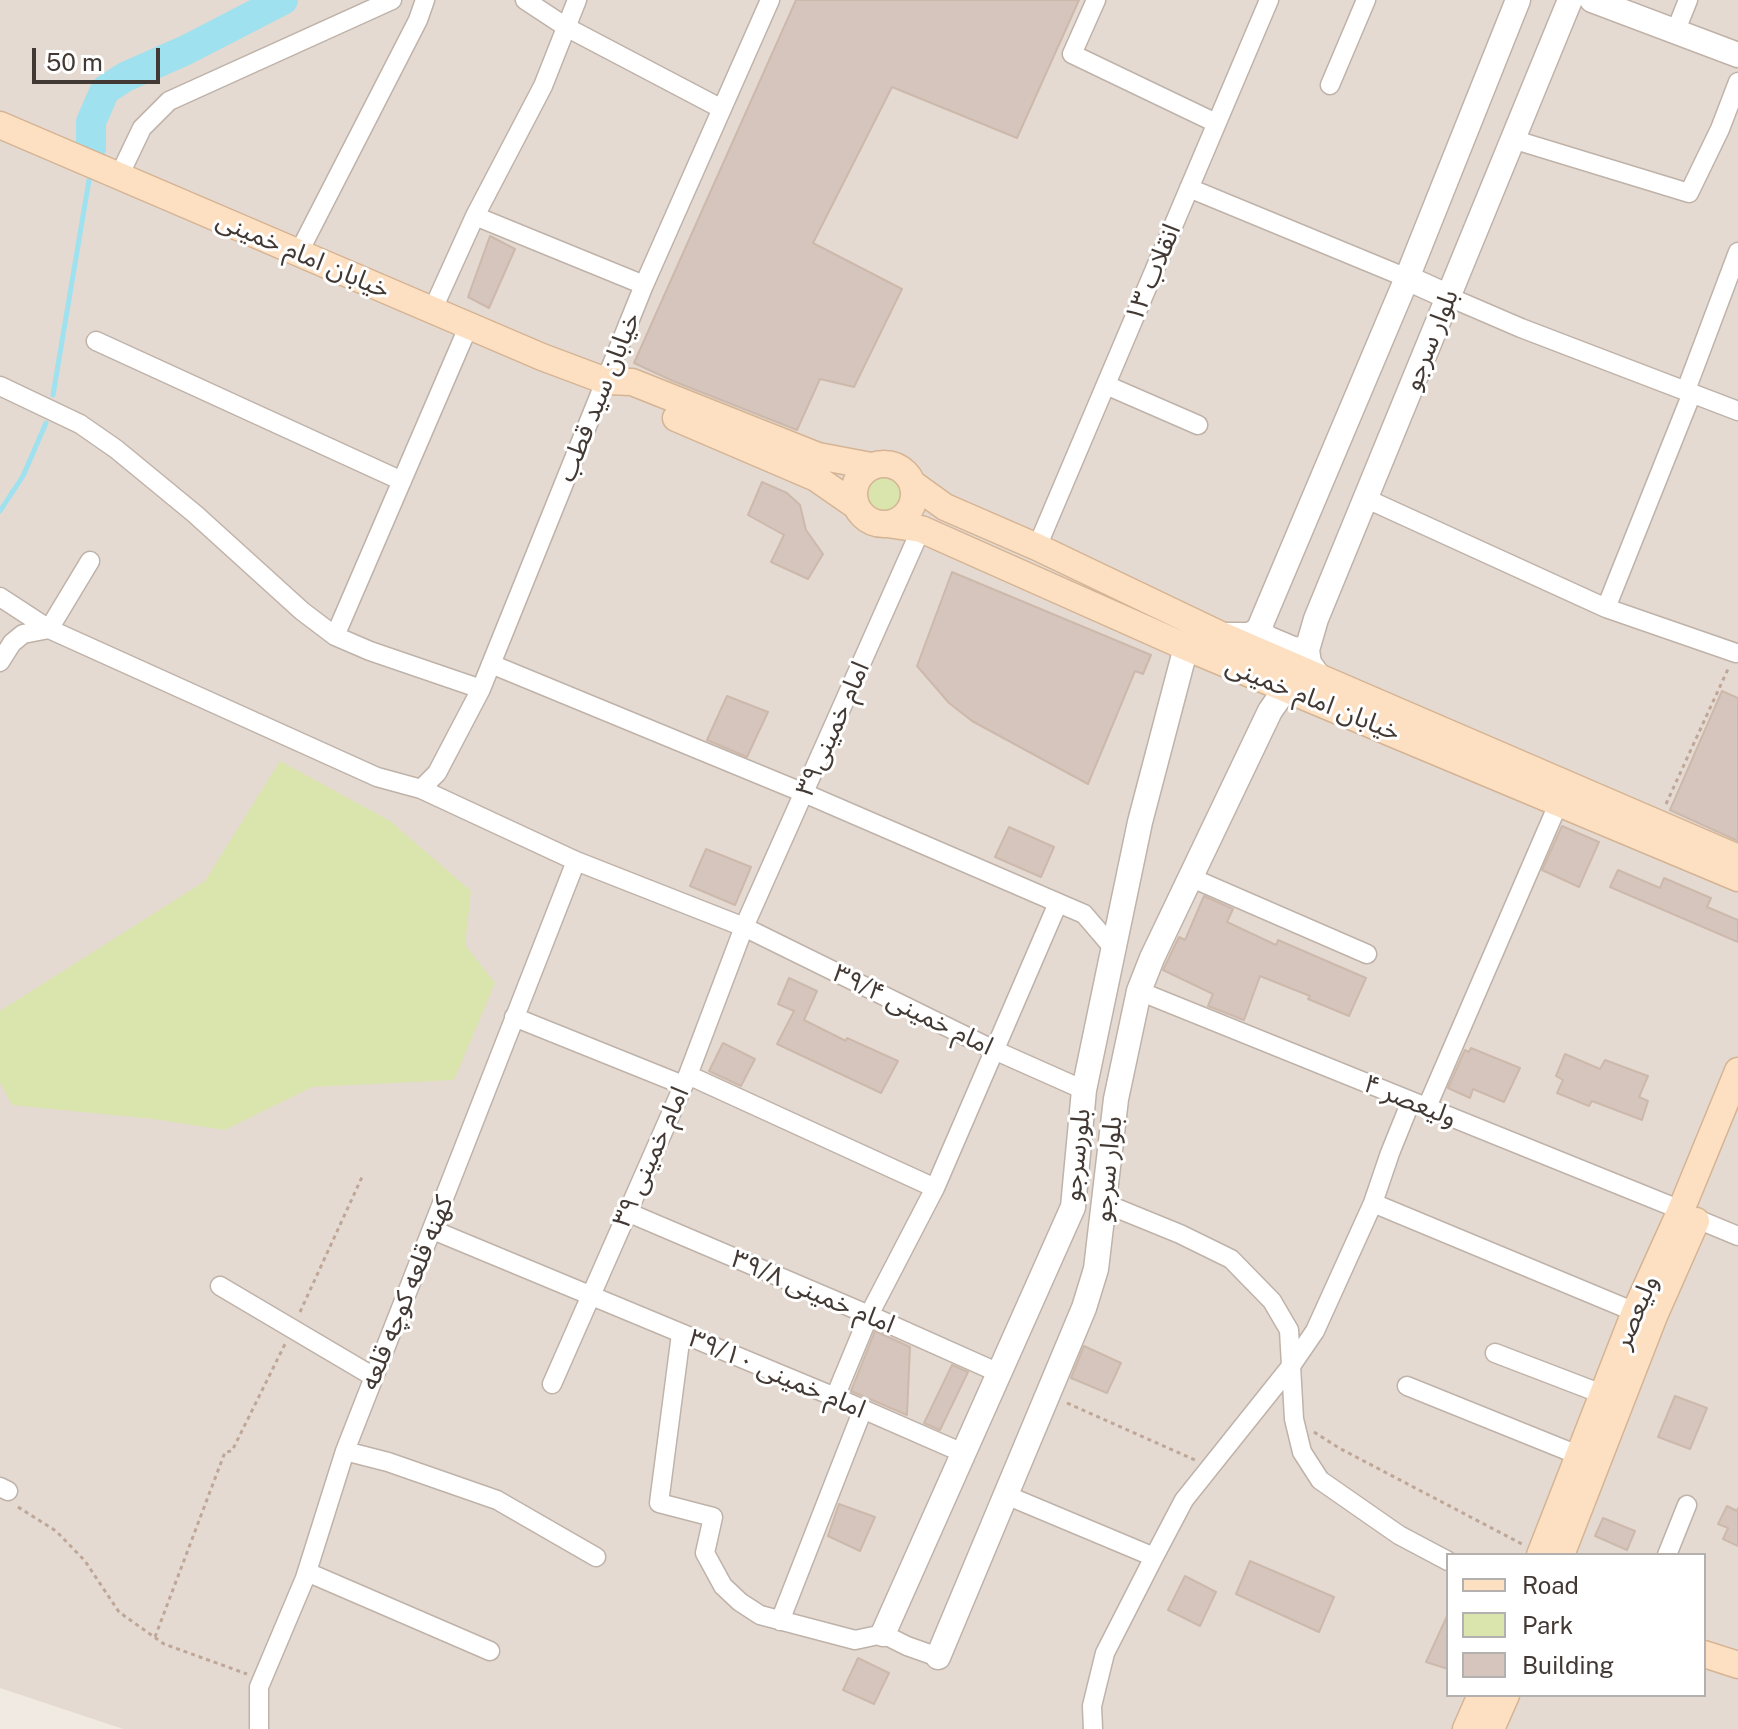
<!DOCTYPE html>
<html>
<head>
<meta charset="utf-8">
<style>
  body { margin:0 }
  #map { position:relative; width:1738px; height:1729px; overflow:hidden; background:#f1eae3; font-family:"Public Sans",sans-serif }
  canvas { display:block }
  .legend { position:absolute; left:1446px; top:1553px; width:260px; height:144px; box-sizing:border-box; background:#fff; border:2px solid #b4b0ae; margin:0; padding:10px 14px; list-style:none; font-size:24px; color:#433934 }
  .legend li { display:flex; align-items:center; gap:16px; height:40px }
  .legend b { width:40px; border:2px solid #b4b0ae }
  .scale { position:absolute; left:32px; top:48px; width:128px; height:36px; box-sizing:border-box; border:4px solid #433934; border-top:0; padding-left:10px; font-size:24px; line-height:28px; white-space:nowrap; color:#433934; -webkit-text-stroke:6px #fff; paint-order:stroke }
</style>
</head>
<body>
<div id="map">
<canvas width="1738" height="1729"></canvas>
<ul class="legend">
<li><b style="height:10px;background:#fde0c1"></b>Road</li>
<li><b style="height:22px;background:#d9e5ac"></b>Park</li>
<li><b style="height:22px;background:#d6c5bc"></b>Building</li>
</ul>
<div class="scale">50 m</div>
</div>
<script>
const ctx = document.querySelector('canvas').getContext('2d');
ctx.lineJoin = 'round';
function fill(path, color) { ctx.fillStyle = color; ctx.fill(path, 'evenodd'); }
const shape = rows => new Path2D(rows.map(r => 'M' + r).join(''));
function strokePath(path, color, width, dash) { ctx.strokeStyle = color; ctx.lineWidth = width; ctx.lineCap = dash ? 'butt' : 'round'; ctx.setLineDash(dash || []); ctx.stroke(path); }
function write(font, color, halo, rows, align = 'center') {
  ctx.font = font + ' "Public Sans","Noto Sans Arabic",sans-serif'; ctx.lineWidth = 6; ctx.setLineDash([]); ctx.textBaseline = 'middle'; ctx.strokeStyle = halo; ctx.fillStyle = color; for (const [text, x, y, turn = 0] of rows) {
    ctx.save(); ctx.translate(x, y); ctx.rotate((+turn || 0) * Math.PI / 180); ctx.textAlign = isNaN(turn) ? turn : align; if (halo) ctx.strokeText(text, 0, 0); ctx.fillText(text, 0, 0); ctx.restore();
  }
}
fill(shape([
  [0,0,1738,0,1738,1729,123,1729,0,1688],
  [1448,1555,1704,1555,1704,1695,1448,1695]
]), '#e5dad1');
fill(shape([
  '862 493a21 21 0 1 1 42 0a21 21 0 1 1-42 0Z',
  [280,761,390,821,471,891,465,945,495,983,454,1080,312,1087,225,1130,154,1119,12,1105,0,1082,0,1011,205,881]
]), '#d9e5ac');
strokePath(shape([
  [53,395,89,180],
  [0,511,23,476,46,423]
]), '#9fe1ee', 5);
strokePath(shape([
  [91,148,91,122,105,90,125,77,186,50,283,0]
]), '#9fe1ee', 30);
const building = shape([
  [796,0,1079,0,1017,138,892,87,813,243,902,289,854,387,820,379,797,430,673,381,634,363,796,0],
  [490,236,515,249,489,308,468,297,490,236],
  [762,482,787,493,800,505,806,530,823,554,808,579,771,562,784,535,748,515,762,482],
  [952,572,1151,655,1143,674,1135,671,1088,784,972,721,949,703,917,666,952,572],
  [1722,691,1738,698,1738,841,1670,810,1722,691],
  [727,696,768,712,747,757,707,740,727,696],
  [1562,826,1599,842,1579,887,1542,870,1562,826],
  [1009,827,1054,847,1041,877,995,857,1009,827],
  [706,849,751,867,735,905,690,886,706,849],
  [1618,870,1660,888,1664,878,1711,898,1707,907,1738,920,1738,942,1610,887,1618,870],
  [1204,896,1233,909,1227,922,1276,945,1278,940,1366,978,1349,1016,1308,999,1310,996,1260,976,1244,1020,1208,1006,1213,994,1163,970,1179,937,1185,940,1204,896],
  [789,978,817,991,804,1020,846,1041,847,1038,898,1061,881,1093,777,1044,794,1011,778,1004,789,978],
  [723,1043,755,1059,741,1086,709,1071,723,1043],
  [1471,1048,1520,1068,1504,1102,1473,1089,1470,1098,1448,1088,1465,1050,1469,1052,1471,1048],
  [1565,1054,1600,1069,1605,1060,1648,1076,1639,1097,1648,1101,1642,1120,1592,1101,1589,1106,1557,1093,1563,1080,1556,1076,1565,1054],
  [875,1331,910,1347,907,1415,851,1391,875,1331],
  [1084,1346,1121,1363,1107,1393,1071,1378,1084,1346],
  [952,1365,968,1372,940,1430,924,1423,952,1365],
  [1675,1396,1707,1408,1690,1449,1658,1437,1675,1396],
  [839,1504,875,1517,860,1551,828,1536,839,1504],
  [1727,1506,1737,1511,1738,1508,1738,1546,1723,1539,1728,1528,1718,1524,1727,1506],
  [1603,1518,1635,1531,1627,1550,1595,1536,1603,1518],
  [1250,1561,1334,1597,1319,1632,1236,1594,1250,1561],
  [1185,1576,1216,1592,1200,1626,1168,1610,1185,1576],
  [1448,1614,1448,1669,1426,1662,1448,1614],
  [858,1658,889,1673,874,1704,843,1690,858,1658]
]);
fill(building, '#d6c5bc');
strokePath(building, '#cdb9ac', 2);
const minor = shape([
  [525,0,566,27,722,109],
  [1096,0,1072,54,1216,123],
  [1676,30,1688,0],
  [1330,85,1366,0],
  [1512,139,1689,193,1720,129,1738,82],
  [119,176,142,128,169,101,392,0],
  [1189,188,1407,278],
  [475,216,644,285],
  [299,252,418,20,425,0],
  [1449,297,1521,328,1738,411],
  [432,311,475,216,543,86,577,0],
  [96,341,402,481],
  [1106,385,1198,425],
  [0,386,80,424,116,449,195,514,302,611,335,636,370,651,481,689],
  [1686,390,1738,252],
  [1367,499,1606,608,1736,653],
  [1037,547,1269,0],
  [0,597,49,629,377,777,421,789,576,861,744,927,994,1050,1084,1090],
  [1606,608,1692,393],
  [335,636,469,325],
  [0,662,12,643,23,634,49,629,90,561],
  [491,664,804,793,1084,914,1114,949],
  [421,789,437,773,481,689,644,285,770,0],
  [1192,878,1367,954],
  [1139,991,1681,1210],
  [514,1017,683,1085],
  [688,1075,935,1188],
  [1427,1107,1559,802],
  [1104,1203,1180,1234,1231,1259,1272,1301,1289,1330,1294,1419,1302,1452,1320,1480,1399,1535,1448,1561],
  [1373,1203,1635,1312],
  [627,1212,869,1315,999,1373],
  [1697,1219,1738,1236],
  [433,1230,835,1397,963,1453],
  [220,1286,374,1377],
  [681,1334,659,1503,713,1517,705,1553,723,1586,740,1602,760,1615,855,1640,883,1634,907,1646,938,1657],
  [1495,1353,1602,1394],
  [552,1384,688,1075,744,927,921,529],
  [1407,1386,1578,1455],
  [835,1397,869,1315,935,1188,1058,903],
  [345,1451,388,1462,497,1500,596,1557],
  [0,1487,8,1491],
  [1006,1495,1154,1557],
  [1667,1555,1687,1505],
  [307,1572,490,1651],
  [780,1621,863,1409],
  [259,1729,259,1687,305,1578,345,1451,576,861],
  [1093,1729,1092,1706,1105,1653,1154,1557,1184,1500,1291,1366,1315,1331,1373,1203,1390,1153,1411,1101]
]);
const tertiary = shape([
  [1592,0,1738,55],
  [1407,278,1449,297],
  [1259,629,1267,638,1293,649,1307,650],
  [1221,635,1250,635,1259,629,1263,619,1407,278,1518,0],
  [1321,680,1309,663,1307,650,1316,619,1570,0],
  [883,1634,1073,1207,1084,1090,1099,1018,1140,822,1186,647],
  [938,1657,1084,1308,1096,1269,1116,1099,1139,991,1152,958,1270,711,1286,688]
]);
const secondary = shape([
  [0,125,542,357,606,381,632,382,818,456,871,466],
  [676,418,816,478,855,505],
  '854 494a30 30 0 1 1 60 0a30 30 0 1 1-60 0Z',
  [913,484,945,507,1037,547,1221,635,1738,858],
  [887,524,921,529,1186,647,1738,878],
  [1540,1555,1635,1312,1681,1210,1738,1071],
  [1561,1555,1654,1316,1696,1221],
  [1704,1654,1738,1665],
  [1466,1729,1481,1695],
  [1491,1729,1506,1695]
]);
strokePath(minor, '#bfb2a9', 21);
strokePath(tertiary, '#bfb2a9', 27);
strokePath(secondary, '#d4b495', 29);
strokePath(shape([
  [1666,804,1728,669],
  [300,1312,362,1177],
  [1067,1403,1195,1460],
  [1314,1432,1339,1448,1522,1544],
  [18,1507,56,1531,85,1561,119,1612,164,1644,247,1674],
  [155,1637,225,1452,232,1451,285,1344]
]), '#bea798', 3, [4, 4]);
strokePath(minor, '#fff', 18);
strokePath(tertiary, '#fff', 24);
strokePath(secondary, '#fde0c1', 26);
write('26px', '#433934', '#fff', [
  ["خیابان امام خمینی",303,255,23],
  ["انقلاب ۱۳",1153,273,-67],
  ["بلوار سرجو",1431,340,-68],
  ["خیابان سید قطب",599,397,-68],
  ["خیابان امام خمینی",1313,699,22],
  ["امام خمینی۳۹",833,729,-66],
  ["امام خمینی ۳۹/۴",913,1010,26],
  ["ولیعصر ۴",1410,1101,22],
  ["بلورسرجو",1077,1155,-84],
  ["امام خمینی ۳۹",651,1157,-66],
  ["بلوار سرجو",1108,1169,-84],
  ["امام خمینی ۳۹/۸",813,1292,23],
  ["کهنه قلعه کوچه قلعه",407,1293,-68],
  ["ولیعصر",1636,1312,-67],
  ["امام خمینی ۳۹/۱۰",777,1374,23]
]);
</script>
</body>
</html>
